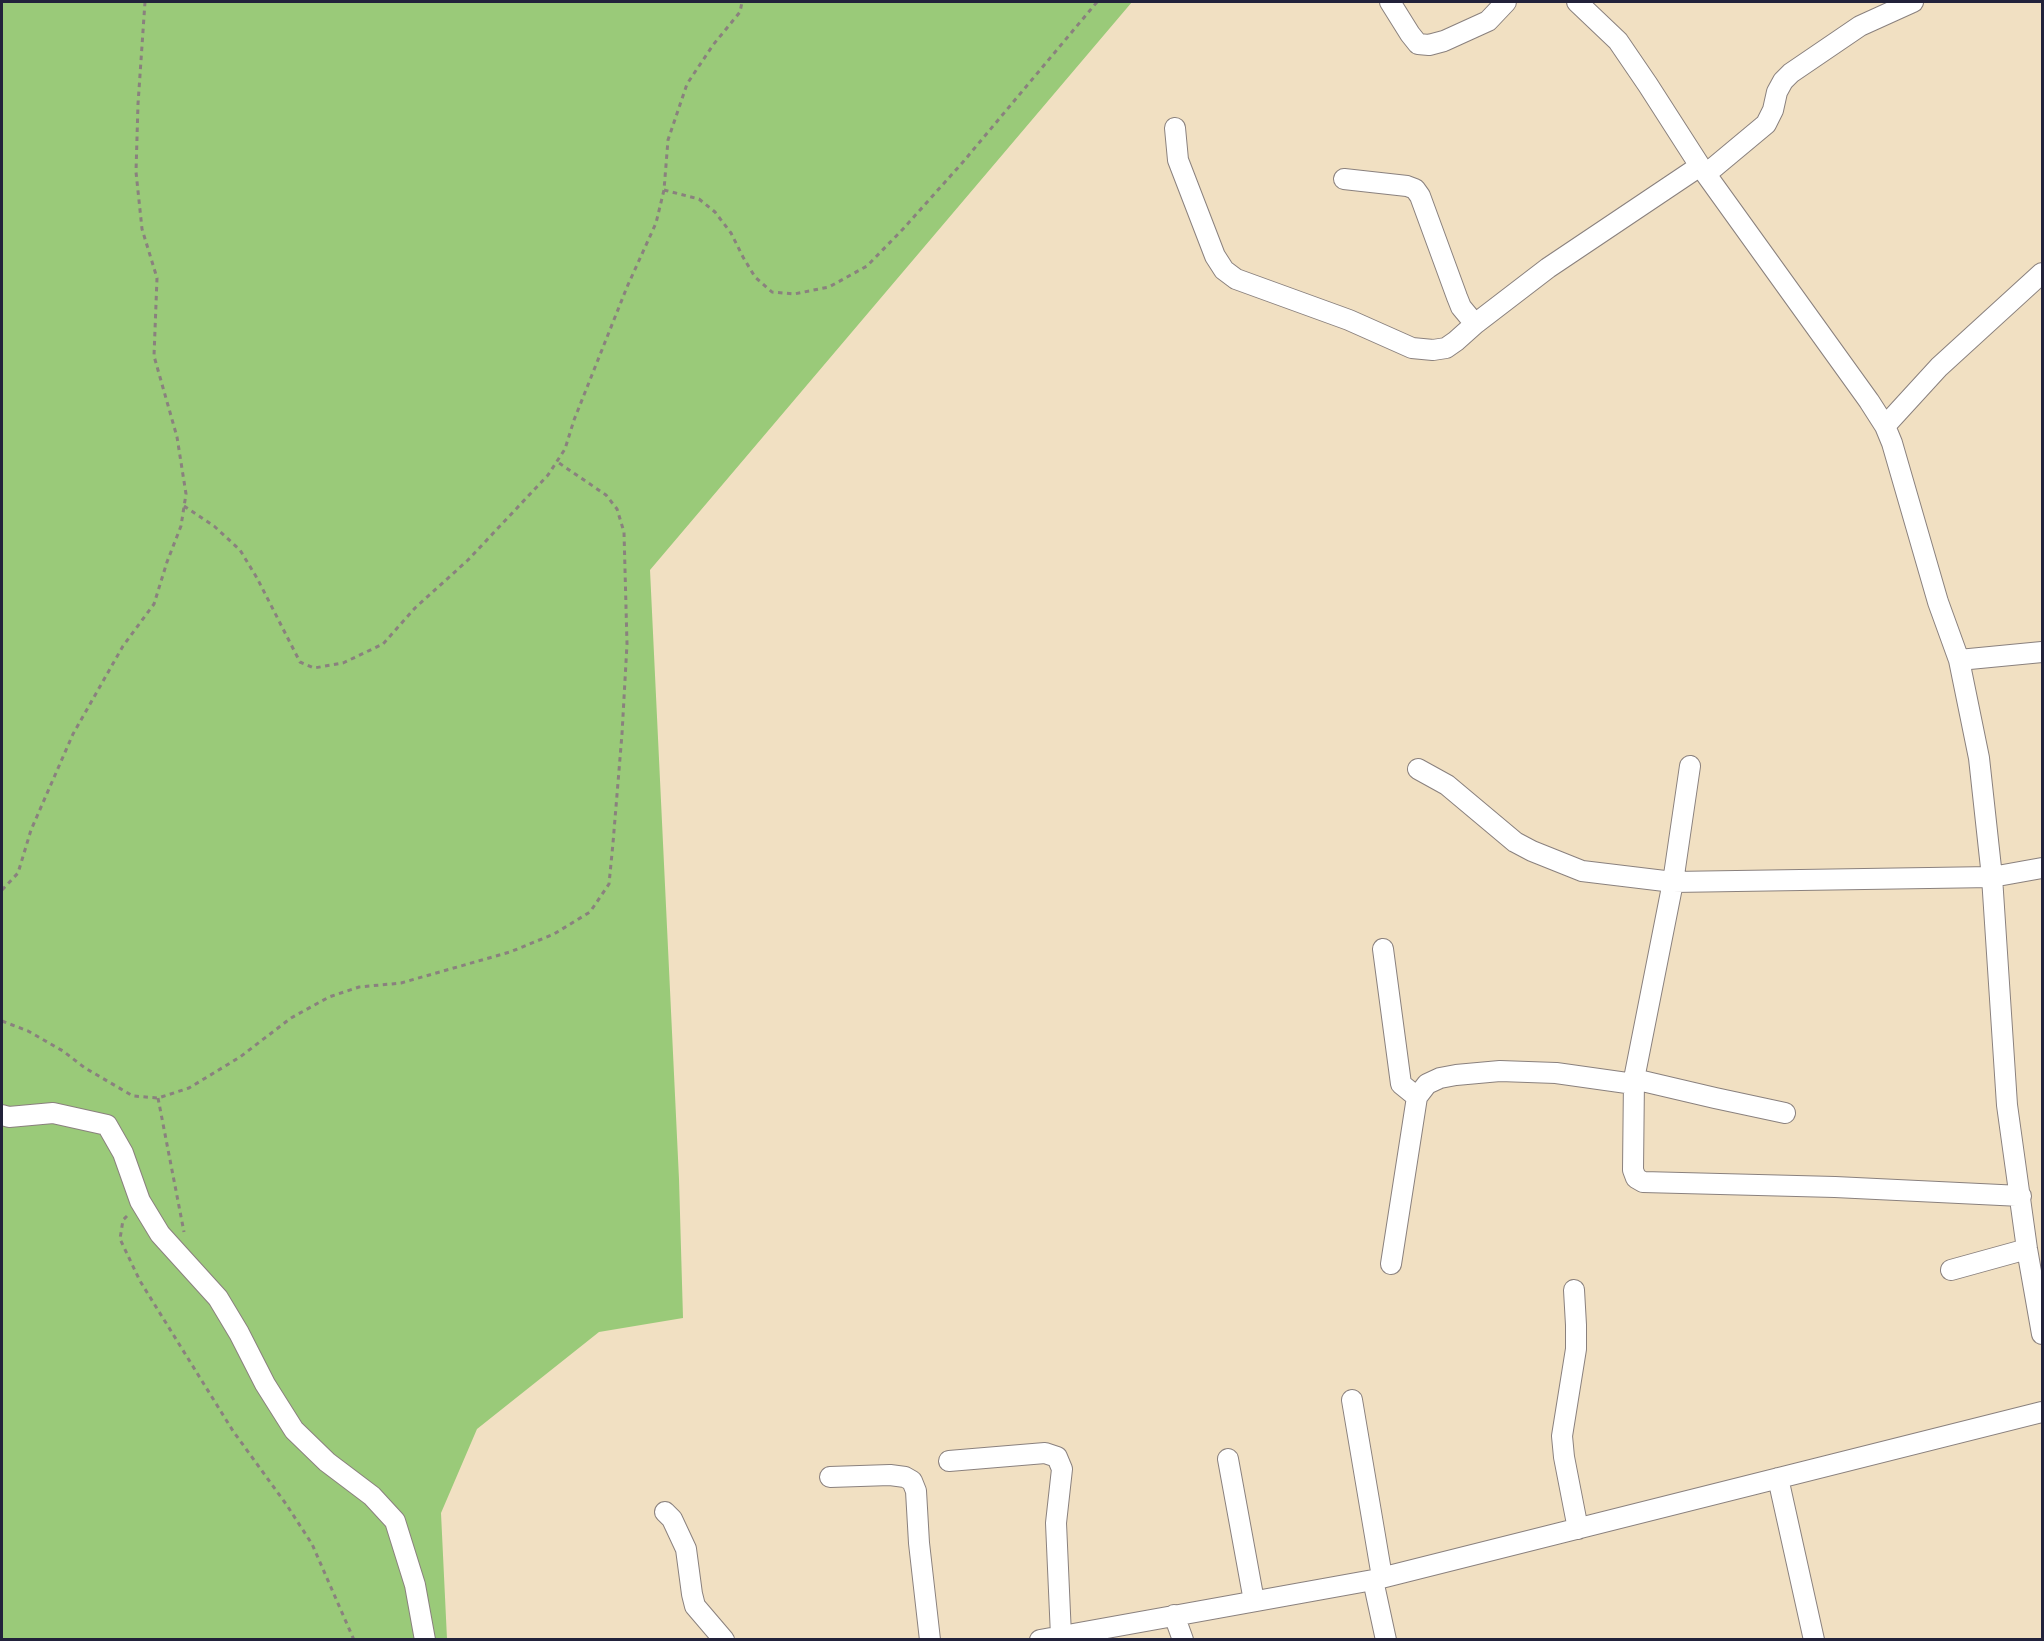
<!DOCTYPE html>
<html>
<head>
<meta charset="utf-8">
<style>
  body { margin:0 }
  #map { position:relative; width:2044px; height:1641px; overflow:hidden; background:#f1e0c2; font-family:Itim,sans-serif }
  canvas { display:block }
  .frame { position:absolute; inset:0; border:3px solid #22223b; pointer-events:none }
</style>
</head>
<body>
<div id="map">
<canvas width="2044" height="1641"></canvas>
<div class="frame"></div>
</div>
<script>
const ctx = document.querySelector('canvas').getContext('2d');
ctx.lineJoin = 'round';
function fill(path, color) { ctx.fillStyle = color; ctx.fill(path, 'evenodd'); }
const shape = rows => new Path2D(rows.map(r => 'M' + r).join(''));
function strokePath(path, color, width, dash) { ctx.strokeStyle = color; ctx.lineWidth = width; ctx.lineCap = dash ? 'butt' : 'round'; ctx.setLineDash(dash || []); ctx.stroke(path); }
fill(shape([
  [2,2,1132,2,650,570,679,1179,683,1318,599,1332,477,1429,441,1513,447,1639,2,1640]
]), '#9aca79');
const minor = shape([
  [1390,2,1410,34,1418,44,1429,45,1444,41,1488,21,1506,2],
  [1577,2,1618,41,1648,85,1700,166,1869,401,1885,426,1892,443,1938,602,1959,660,1979,758,1992,877,2007,1105,2027,1249,2042,1334],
  [1175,128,1178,160,1215,256,1224,270,1236,279,1349,320,1412,348,1433,350,1446,348,1456,341,1475,324,1548,268,1700,166],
  [1706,174,1766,124,1773,110,1777,92,1783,81,1791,73,1860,26,1913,2],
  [1344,179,1407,186,1415,189,1420,196,1457,297,1461,307,1475,324],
  [1885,426,1939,367,2042,273],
  [1959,660,2042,652],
  [1690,766,1673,882,1634,1079,1633,1170,1636,1178,1643,1182,1835,1187,2021,1196],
  [1418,769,1447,785,1515,842,1532,851,1582,871,1673,882,1992,877,2042,868],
  [1383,949,1401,1084,1417,1097],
  [1634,1079,1715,1098,1785,1113],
  [2,1115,9,1117,53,1113,107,1125,123,1153,140,1201,160,1234,218,1298,239,1333,265,1384,294,1430,327,1462,372,1496,395,1521,415,1585,425,1640],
  [1391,1264,1417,1097,1427,1084,1440,1078,1456,1075,1500,1071,1556,1073,1634,1084],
  [1951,1270,2027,1249],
  [1574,1290,1576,1325,1576,1349,1562,1436,1564,1457,1578,1529],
  [1352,1400,1382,1577],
  [1228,1459,1254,1601],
  [949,1461,1045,1453,1057,1457,1062,1469,1056,1523,1061,1636],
  [830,1477,890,1475,905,1477,912,1481,916,1491,919,1543,930,1640],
  [1778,1478,1814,1640],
  [665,1512,672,1519,686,1549,692,1594,695,1606,724,1640],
  [1373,1580,1386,1640],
  [1174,1615,1183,1640],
  [1040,1640,1373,1580,2042,1412]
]);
strokePath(minor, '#8a817e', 22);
strokePath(shape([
  [664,190,699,199,715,212,731,233,743,257,755,277,772,292,794,294,829,287,867,266,903,229,963,162,1097,2],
  [184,506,214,526,240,550,257,578,300,662,314,668,343,663,383,644,415,608,468,560,548,475,565,449,574,420,627,287,656,223,664,190,668,140,687,84,713,45,740,12,742,2],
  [2,890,18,873,31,830,73,734,123,646,154,604,167,562,181,526,186,494,177,437,154,356,157,278,142,229,136,172,138,104,145,2],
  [2,1021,28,1031,63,1051,85,1068,133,1096,158,1098,189,1088,240,1057,291,1018,329,997,359,987,401,983,510,952,554,934,590,912,609,884,613,843,622,734,627,644,624,532,617,509,606,495,559,463],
  [158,1098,184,1232],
  [127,1216,123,1220,120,1239,140,1281,233,1431,286,1504,312,1544,354,1640]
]), '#8a817e', 3, [4.5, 4.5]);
strokePath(minor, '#fff', 20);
</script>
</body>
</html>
